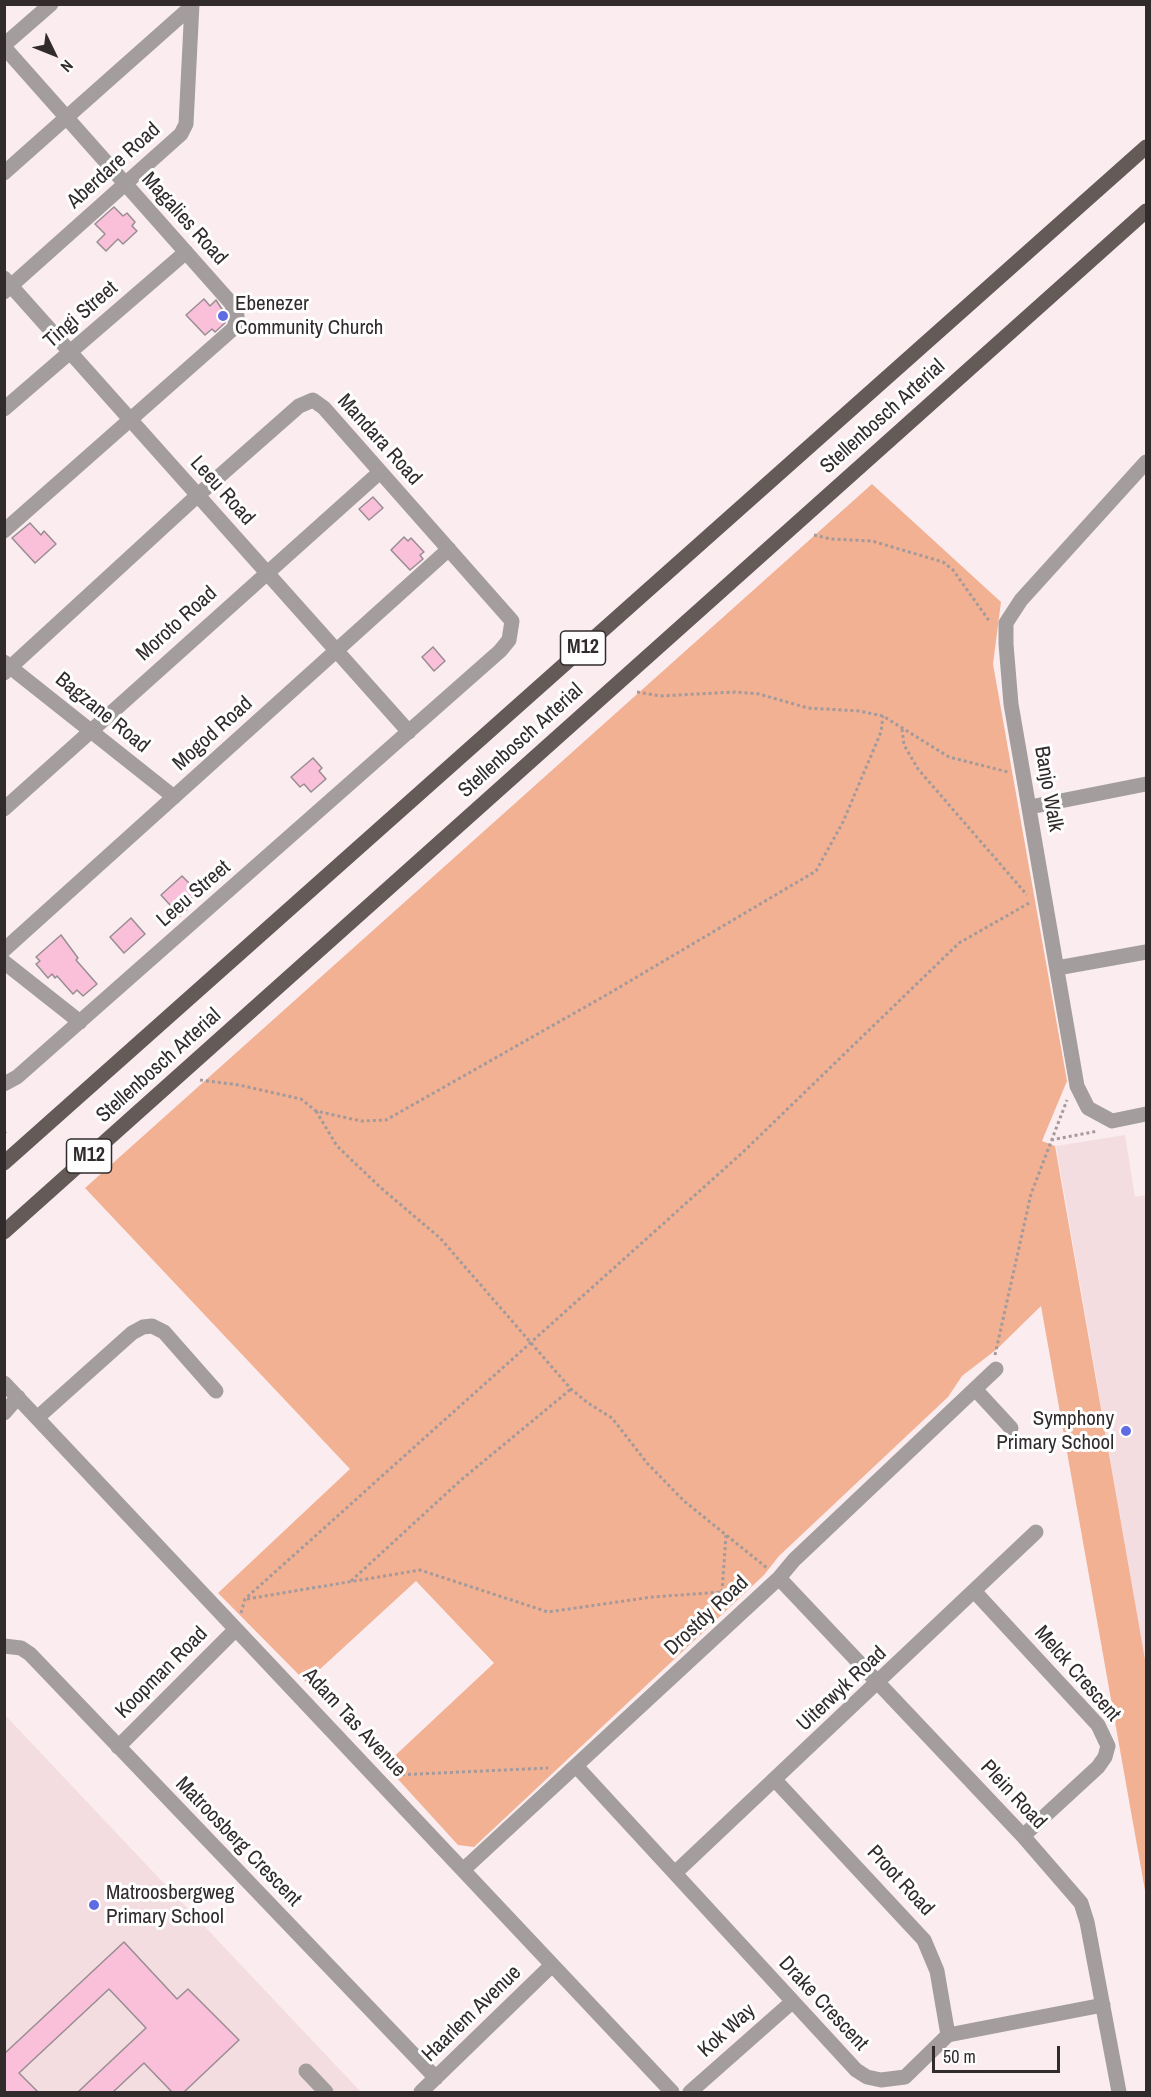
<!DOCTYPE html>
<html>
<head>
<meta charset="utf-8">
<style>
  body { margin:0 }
  #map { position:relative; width:1151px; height:2097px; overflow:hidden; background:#fbedef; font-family:"Archivo Narrow",sans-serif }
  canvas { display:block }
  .frame { position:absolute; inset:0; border:6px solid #312b2c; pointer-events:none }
  .north { position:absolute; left:24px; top:24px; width:60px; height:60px; -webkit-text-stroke:4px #fefefe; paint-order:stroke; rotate:133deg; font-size:16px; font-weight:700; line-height:24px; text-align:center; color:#312b2c }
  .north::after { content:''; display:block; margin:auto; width:21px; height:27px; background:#312b2c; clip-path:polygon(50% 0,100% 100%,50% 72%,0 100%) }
  .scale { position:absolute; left:932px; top:2046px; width:128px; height:27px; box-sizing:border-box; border:3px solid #312b2c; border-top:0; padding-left:8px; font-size:18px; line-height:21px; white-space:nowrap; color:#312b2c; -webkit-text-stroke:4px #fefefe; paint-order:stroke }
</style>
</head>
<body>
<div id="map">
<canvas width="1151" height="2097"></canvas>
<div class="frame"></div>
<div class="north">N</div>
<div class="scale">50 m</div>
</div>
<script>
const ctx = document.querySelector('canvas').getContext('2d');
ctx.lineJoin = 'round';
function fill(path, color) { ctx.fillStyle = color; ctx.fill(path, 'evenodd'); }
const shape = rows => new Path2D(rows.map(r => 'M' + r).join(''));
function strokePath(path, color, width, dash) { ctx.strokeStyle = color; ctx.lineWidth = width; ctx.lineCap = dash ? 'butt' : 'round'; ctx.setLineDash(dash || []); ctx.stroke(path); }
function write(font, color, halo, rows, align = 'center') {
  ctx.font = font + ' "Archivo Narrow",sans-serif'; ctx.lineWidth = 6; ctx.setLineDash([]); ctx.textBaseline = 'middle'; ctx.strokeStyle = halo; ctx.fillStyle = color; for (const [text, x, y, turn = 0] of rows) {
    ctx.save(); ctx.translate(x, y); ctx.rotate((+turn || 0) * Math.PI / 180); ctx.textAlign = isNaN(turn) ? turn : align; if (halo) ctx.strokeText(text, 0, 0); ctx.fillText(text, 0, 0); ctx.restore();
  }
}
fill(shape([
  [1125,1135,1135,1197,1146,1195,1146,1665,1056,1146],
  [6,1716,361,2092,5,2092]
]), '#f3dde0');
fill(shape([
  [872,484,1001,602,993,664,1067,1081,1042,1141,1055,1146,1146,1665,1146,1896,1041,1306,997,1349,962,1376,948,1397,779,1556,764,1575,474,1847,458,1845,385,1765,494,1663,416,1581,306,1682,218,1593,350,1469,85,1188]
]), '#f2b192');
const building = shape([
  [114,207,123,216,127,213,135,222,132,226,137,231,123,244,118,239,106,251,97,242,105,234,95,224,114,207],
  [204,299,210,306,216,300,227,317,225,323,215,332,212,329,205,335,186,315,204,299],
  [373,497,383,508,369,520,359,509,373,497],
  [30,523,41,535,44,531,56,544,35,563,12,538,30,523],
  [404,537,408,541,411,538,424,552,420,555,423,559,410,570,391,550,404,537],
  [433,647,445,661,434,671,422,657,433,647],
  [313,758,322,768,319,771,326,779,311,792,304,784,300,787,291,777,313,758],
  [182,876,195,889,191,892,194,896,187,902,191,906,180,916,161,895,182,876],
  [131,918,145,934,124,953,110,937,131,918],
  [61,935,78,958,76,960,97,984,83,996,77,990,73,994,57,976,55,978,52,974,48,978,36,964,40,961,36,957,61,935],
  [124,1942,177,1999,188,1989,239,2040,184,2092,172,2092,144,2063,113,2092,78,2092,146,2028,109,1989,19,2073,38,2092,4,2092,4,2054,124,1942]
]);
fill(building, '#fac0da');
strokePath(building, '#988d92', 1.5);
strokePath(shape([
  [814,535,831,539,872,541,943,562,953,570,990,622],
  [637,692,660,696,735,692,759,694,808,708,859,711,883,716,949,757,1008,772],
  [902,729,904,745,918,769,1027,895],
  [200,1080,239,1085,301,1099,316,1111,361,1121,386,1120,608,994,816,871,843,822,881,732,883,716],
  [316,1111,337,1146,381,1188,440,1238,571,1389,588,1403,612,1418,647,1463,684,1501,767,1568],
  [4,1131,6,1134],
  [1051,1140,1098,1131],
  [995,1355,1031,1194,1067,1100],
  [351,1581,461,1480,571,1389],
  [722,1592,726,1535],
  [247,1599,420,1570,548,1612,652,1597,722,1592,734,1601],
  [241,1613,245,1599,742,1153,959,943,1031,902],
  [396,1775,548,1768]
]), '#a49a9b', 3, [3, 3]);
strokePath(shape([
  [4,45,51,4],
  [4,47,231,303,237,316,234,328,4,531],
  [4,173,192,6],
  [4,278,409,732],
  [4,292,181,134,186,124,192,4],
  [4,409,186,252],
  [1146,462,1021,600,1006,623,1006,644,1011,704,1077,1086,1088,1108,1112,1121,1146,1114],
  [4,662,174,797],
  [4,673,198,495,299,406,313,400,324,408,512,621,509,640,500,651,17,1077,4,1084],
  [1030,807,1146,784],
  [4,809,380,472],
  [4,950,449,549],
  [4,962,80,1022],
  [1057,968,1146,952],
  [4,1383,672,2092],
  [975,1389,1011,1428],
  [4,1413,18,1397],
  [37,1418,132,1333,143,1327,152,1326,164,1332,216,1391],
  [779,1578,1023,1836,1081,1903,1087,1922,1119,2092],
  [975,1592,1098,1725,1108,1746,1105,1757,1098,1767,1023,1836],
  [4,1646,21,1648,30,1654,436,2078],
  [118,1747,236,1629],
  [577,1767,856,2070,867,2077,881,2080,905,2077,948,2035,1103,2005],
  [775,1780,924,1940,937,1971,948,2035],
  [463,1870,779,1578,794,1560,996,1369],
  [675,1873,1036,1532],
  [306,2071,326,2092],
  [421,2092,552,1965],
  [690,2092,792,2002]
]), '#a39e9d', 15);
strokePath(shape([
  [4,1163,1146,147],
  [4,1232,1146,211]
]), '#645a58', 15);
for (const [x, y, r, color] of [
  [223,316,6,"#5f6be3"],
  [1126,1431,6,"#5f6be3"],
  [94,1905,6,"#5f6be3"]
]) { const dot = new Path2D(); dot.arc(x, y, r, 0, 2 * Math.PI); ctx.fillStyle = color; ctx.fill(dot); strokePath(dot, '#fefefe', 2); }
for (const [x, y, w] of [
  [583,648,45],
  [89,1156,45]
]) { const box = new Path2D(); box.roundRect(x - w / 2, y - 17, w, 34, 4.5); ctx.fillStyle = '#fefefe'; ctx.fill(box); strokePath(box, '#312b2c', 1.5); }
write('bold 20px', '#312b2c', null, [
  ["M12",583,648],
  ["M12",89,1156]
]);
write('21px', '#312b2c', '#fefefe', [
  ["Aberdare Road",114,166,-42],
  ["Magalies Road",184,219,48],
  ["Tingi Street",81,315,-41],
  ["Stellenbosch Arterial",883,417,-42],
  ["Mandara Road",379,440,48],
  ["Leeu Road",222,491,48],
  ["Moroto Road",177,624,-42],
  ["Bagzane Road",102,713,39],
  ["Mogod Road",213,734,-42],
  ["Stellenbosch Arterial",521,741,-42],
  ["Banjo Walk",1048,789,80],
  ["Leeu Street",194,894,-41],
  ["Stellenbosch Arterial",159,1066,-42],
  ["Drostdy Road",707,1616,-43],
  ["Koopman Road",162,1673,-45],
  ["Melck Crescent",1077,1674,49],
  ["Uiterwyk Road",842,1689,-43],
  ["Adam Tas Avenue",354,1723,47],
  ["Plein Road",1013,1795,47],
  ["Matroosberg Crescent",238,1842,46],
  ["Proot Road",900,1881,47],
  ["Drake Crescent",823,2004,47],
  ["Haarlem Avenue",472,2014,-44],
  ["Kok Way",727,2031,-42]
]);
write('21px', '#312b2c', '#fefefe', [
  ["Ebenezer",235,304],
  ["Community Church",235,328],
  ["Symphony",1114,1419,"right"],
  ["Primary School",1114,1443,"right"],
  ["Matroosbergweg",106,1893],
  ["Primary School",106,1917]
], 'left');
</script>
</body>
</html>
